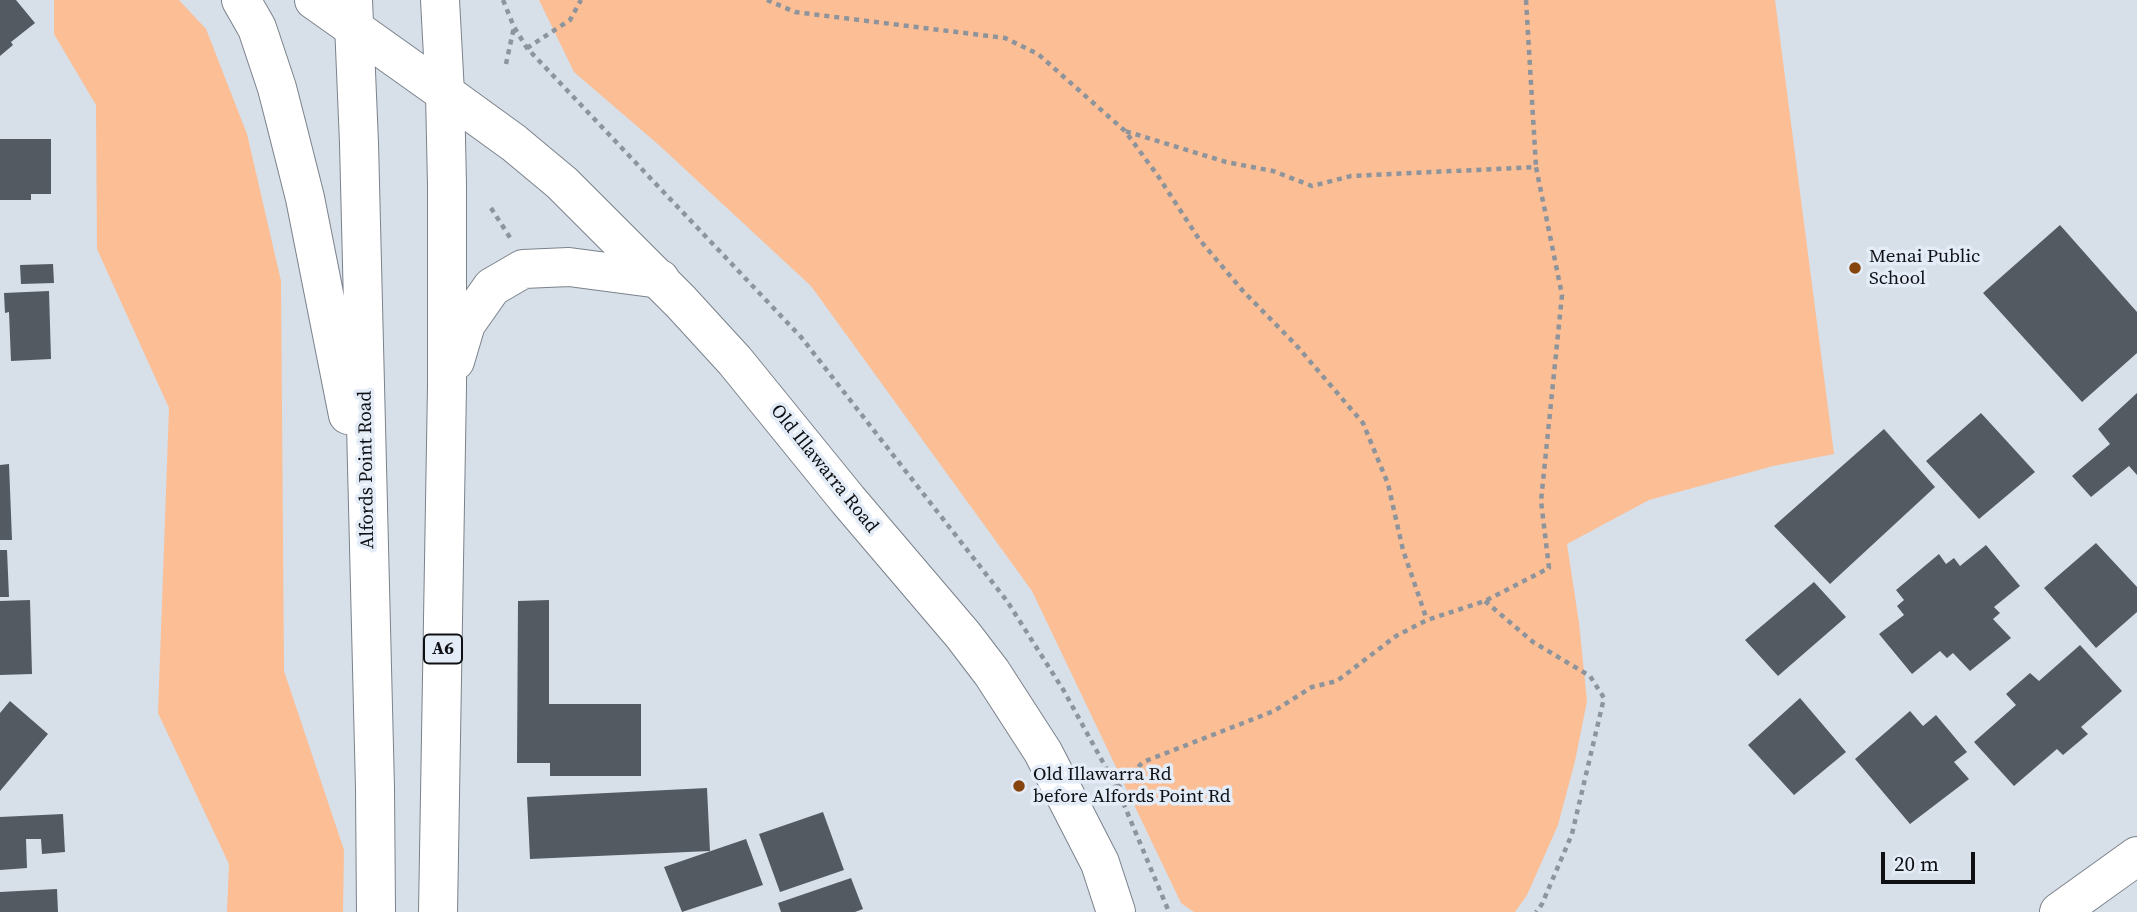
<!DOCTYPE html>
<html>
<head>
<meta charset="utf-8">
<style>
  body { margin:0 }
  #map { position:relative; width:2137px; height:912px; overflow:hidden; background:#d7dfe9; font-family:"Source Serif 4",serif }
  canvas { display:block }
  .scale { position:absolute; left:1881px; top:852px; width:94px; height:32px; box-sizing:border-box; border:4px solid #0e1014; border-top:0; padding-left:9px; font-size:21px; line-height:24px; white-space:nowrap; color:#0e1014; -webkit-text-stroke:5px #e4ecf7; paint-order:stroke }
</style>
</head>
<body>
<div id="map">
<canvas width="2137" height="912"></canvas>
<div class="scale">20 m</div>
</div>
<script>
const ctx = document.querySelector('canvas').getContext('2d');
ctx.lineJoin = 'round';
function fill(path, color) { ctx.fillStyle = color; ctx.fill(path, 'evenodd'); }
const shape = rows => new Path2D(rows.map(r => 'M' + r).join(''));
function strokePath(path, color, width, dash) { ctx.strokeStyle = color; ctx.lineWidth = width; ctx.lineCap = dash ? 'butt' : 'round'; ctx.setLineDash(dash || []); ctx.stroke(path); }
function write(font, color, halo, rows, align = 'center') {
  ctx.font = font + ' "Source Serif 4",serif'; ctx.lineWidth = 7; ctx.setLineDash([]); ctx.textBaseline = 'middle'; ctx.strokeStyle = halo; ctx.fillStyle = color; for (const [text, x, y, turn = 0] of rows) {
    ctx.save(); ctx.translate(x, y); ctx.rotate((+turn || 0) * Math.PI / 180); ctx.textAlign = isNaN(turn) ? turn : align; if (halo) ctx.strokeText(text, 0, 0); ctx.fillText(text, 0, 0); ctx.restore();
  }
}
fill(shape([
  [54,0,179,0,206,29,247,134,281,281,284,671,344,850,343,912,227,912,229,864,158,713,169,408,97,249,96,105,54,34],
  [539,0,1775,0,1834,454,1773,466,1649,500,1567,544,1579,623,1587,701,1575,761,1558,825,1527,895,1515,912,1194,912,1181,903,1032,591,811,286,660,146,574,72]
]), '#fbbe95');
fill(shape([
  [0,0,16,0,35,23,11,42,13,45,0,56],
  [0,139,51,139,51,194,31,194,31,200,0,200],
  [2060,225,2137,312,2137,353,2082,402,1983,293],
  [53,264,54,283,21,284,20,265],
  [49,291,51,359,11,361,9,312,5,313,4,293],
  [2137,393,2137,475,2129,466,2091,497,2072,476,2110,444,2098,429],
  [1981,413,2035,472,1979,519,1926,461],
  [1884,429,1935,487,1830,584,1774,526],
  [9,464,12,540,0,540,0,465],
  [2096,543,2137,587,2137,612,2096,648,2044,588],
  [1986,545,2020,586,1994,607,2000,613,1993,619,2011,638,1970,671,1953,653,1947,658,1940,651,1912,674,1879,634,1904,615,1897,606,1904,600,1896,590,1939,554,1946,564,1954,558,1960,566],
  [0,550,7,550,9,597,0,597],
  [1814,582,1846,617,1778,676,1745,640],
  [30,600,32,674,0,675,0,601],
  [549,600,549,704,641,704,641,776,550,776,550,763,517,763,518,601],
  [2080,645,2122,691,2081,727,2088,734,2063,755,2057,749,2014,786,1974,742,2016,705,2006,694,2030,673,2039,681],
  [1800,698,1846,752,1794,795,1748,745],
  [10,701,48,734,0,791,0,713],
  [1910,711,1923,726,1936,715,1967,752,1954,762,1969,779,1910,824,1855,759],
  [707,788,710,851,530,859,527,797],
  [823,812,844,870,780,892,759,834],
  [63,814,65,852,42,854,41,839,26,839,27,868,0,870,0,817],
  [746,839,763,885,682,912,664,867],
  [851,878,863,909,855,912,781,912,778,903],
  [57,889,58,912,0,912,0,892]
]), '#535a62');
const tertiary = shape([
  [445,93,514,143,562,183,681,302,735,361,848,500,963,635,992,673,1043,752,1100,863,1116,912],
  [2059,912,2137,856]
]);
const secondary = shape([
  [314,0,355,29]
]);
const trunk = shape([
  [241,0,257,28,277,88,286,123,305,198,348,415],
  [353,0,359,143,375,788,376,912],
  [355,29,445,93],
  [455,361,466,324,492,287,523,269,569,267,660,279],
  [438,912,447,386,447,185,445,93,440,0]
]);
strokePath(tertiary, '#7b828b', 40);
strokePath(secondary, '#7b828b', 40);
strokePath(trunk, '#7b828b', 40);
strokePath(shape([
  [503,0,514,27,527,48,801,337,1007,601,1064,691,1117,788,1169,912],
  [767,0,795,12,1005,38,1038,54,1125,131,1158,176,1199,239,1243,291,1296,345,1363,423,1388,484,1403,550,1427,620],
  [1526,0,1536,167],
  [527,48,570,20,581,0],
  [506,64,514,27],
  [491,208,511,239],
  [1485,601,1533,642,1590,676,1604,698,1572,834,1542,904,1536,912],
  [1117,788,1143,762,1274,711,1312,687,1337,681,1396,636,1427,620,1485,601,1549,568,1541,501,1562,295,1536,167,1351,176,1312,186,1273,171,1226,162,1125,131]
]), '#8e949c', 4.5, [5, 5]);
strokePath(tertiary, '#fff', 38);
strokePath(secondary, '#fff', 38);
strokePath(trunk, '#fff', 38);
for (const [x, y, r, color] of [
  [1855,268,7,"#86450e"],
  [1019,786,7,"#86450e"]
]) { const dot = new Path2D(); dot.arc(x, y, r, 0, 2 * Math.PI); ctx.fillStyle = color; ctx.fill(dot); strokePath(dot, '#e4ecf7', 2.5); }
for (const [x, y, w] of [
  [443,649,38]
]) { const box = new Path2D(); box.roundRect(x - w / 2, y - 14.5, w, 29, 5); ctx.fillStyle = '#e4ecf7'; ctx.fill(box); strokePath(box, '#0e1014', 2); }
write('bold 18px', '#0e1014', null, [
  ["A6",443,649]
]);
write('19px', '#0e1014', '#e4ecf7', [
  ["Menai Public",1869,257],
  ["School",1869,279],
  ["Old Illawarra Rd",1033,775],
  ["before Alfords Point Rd",1033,797]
], 'left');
write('19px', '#0e1014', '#e4ecf7', [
  ["Old Illawarra Road",824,469,51],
  ["Alfords Point Road",367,470,-91]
]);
</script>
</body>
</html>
